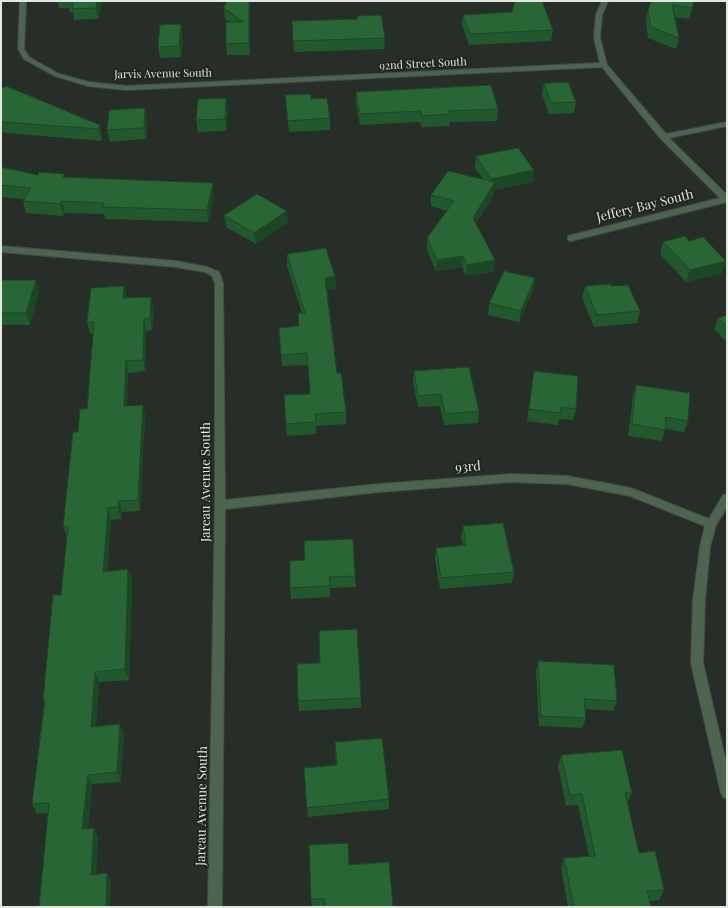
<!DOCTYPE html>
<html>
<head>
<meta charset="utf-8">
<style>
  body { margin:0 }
  #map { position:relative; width:728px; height:908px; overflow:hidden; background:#272e28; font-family:"Playfair Display",serif }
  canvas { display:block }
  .frame { position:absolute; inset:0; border:2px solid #e2e7e3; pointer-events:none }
</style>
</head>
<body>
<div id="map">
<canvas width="728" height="908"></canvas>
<div class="frame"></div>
</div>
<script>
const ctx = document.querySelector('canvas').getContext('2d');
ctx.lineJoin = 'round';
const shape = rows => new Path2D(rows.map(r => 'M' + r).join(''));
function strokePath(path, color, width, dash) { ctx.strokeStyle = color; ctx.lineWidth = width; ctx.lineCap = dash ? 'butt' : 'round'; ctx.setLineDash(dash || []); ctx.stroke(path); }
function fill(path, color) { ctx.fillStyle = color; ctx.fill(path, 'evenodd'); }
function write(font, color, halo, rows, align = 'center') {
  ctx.font = font + ' "Playfair Display",serif'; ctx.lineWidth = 3.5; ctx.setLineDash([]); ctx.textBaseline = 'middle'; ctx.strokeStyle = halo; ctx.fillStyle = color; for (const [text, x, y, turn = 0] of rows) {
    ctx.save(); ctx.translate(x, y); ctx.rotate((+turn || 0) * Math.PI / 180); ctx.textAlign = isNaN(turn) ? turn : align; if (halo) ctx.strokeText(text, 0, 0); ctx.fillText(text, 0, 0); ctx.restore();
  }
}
const minor = shape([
  [20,1,26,1,24,49,29,57,59,74,89,82,126,86,600,63,594,38,596,15,602,1,608,1,602,15,600,38,607,65,666,134,727,122,727,126,669,138,727,195,727,202,571,241,568,240,568,236,720,198,661,139,602,67,126,90,88,86,55,76,24,59,18,49,20,1],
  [1,246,176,261,207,267,219,272,223,283,225,500,379,484,512,474,567,476,631,488,709,519,723,495,727,494,727,507,716,525,710,547,705,600,703,663,727,766,727,799,723,797,721,793,691,663,693,600,700,547,705,526,630,496,567,484,512,482,379,492,225,509,222,907,208,907,215,505,215,283,212,276,205,272,176,267,1,252,1,246]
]);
strokePath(minor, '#454c46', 2);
fill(minor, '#4d6550');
fill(shape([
  [57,1,102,1,98,19,74,20,73,12,70,12,69,8,59,8],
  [226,1,268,1,250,2,250,55,227,55,226,44,230,22,225,19,224,8],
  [695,1,689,19,674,17,679,38,676,49,648,38,646,21,648,10],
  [512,12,553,30,551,41,469,45,462,25,463,15],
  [357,16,385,38,384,49,294,52,292,21,357,19],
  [181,24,183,35,181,57,160,58,158,47],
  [544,83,576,102,574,113,549,114,542,94],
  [1,89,100,125,102,137,101,141,6,133,1,131],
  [356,92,498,109,497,121,450,122,449,126,422,127,420,122,360,125,356,103],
  [285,95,311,99,330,118,330,130,289,132],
  [228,109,226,131,198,132,196,120],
  [147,120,146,139,110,142,107,130],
  [476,156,533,182,494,190,494,194,476,223,495,260,493,272,466,276,462,267,436,271,427,250,427,238,447,211,431,206,431,195,483,179,475,168],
  [1,167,38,175,65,177,214,195,208,222,105,219,104,214,65,213,63,216,26,213,23,201,24,199,1,197],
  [224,215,288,222,256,244,226,227],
  [689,241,726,261,722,273,686,282,660,254,663,242],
  [287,254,335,276,336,288,327,289,337,373,346,412,346,424,316,426,316,434,287,436,286,424,310,394,308,365,282,366,279,328,299,326,298,313,302,313,287,266],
  [535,278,533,290,519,322,488,315,489,303],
  [1,280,36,280,39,292,30,325,1,325],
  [585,286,611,286,640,311,637,323,594,327,582,298],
  [127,298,154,309,152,330,146,331,145,371,128,373,127,406,143,405,145,416,140,511,122,512,121,519,111,520,107,571,132,580,129,680,99,682,96,726,124,734,121,782,92,784,88,829,94,828,98,837,96,874,107,873,111,881,110,907,39,907,49,813,37,814,32,804,44,703,43,700,61,595,67,537,63,526,78,432,87,409,93,334,90,334,87,322],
  [727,315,727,342,714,329,718,318],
  [414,371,479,411,478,423,444,425,440,406,418,407,413,383],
  [534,371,576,409,573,420,559,419,558,425,527,421],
  [636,385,688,421,684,432,665,429,662,441,628,436,633,396],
  [463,526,514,572,512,583,440,589,435,559,436,548,463,546,461,538],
  [290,561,355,576,356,587,330,588,330,597,291,599,290,588],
  [538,661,617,701,613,711,585,709,586,718,582,728,539,726,536,672],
  [361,698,361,708,299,711,298,701],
  [335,742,389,799,389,809,308,817,304,768,336,765],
  [561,755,632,793,627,804,639,853,664,890,659,900,649,901,651,906,650,907,568,907,561,868,564,858,589,856,578,805,566,806,558,766],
  [349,865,393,907,312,907,311,899]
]), '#22582e');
fill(shape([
  [97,1,102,1,98,19,96,8],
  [249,1,250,1,250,55,249,43],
  [694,1,695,1,689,19,692,8],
  [181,24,183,35,181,57,179,46],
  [226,98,228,109,226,131,225,119],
  [145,108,147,120,146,139,144,128],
  [100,125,102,137,101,141,99,129],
  [534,170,533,182,494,190,494,194,472,229,473,218,490,190,491,179],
  [213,183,214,195,208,222,207,210],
  [62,201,65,213,63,216,60,204],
  [287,211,288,222,256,244,254,233],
  [463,256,462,267,436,271,437,260],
  [495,260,493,272,466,276,467,265],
  [726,261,722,273,686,282,690,270],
  [335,276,336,288,326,289,325,278],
  [535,278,533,290,519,322,521,311],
  [36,280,39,292,30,325,26,313],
  [124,286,127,298,123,298],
  [151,297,154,309,152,330,150,318],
  [144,319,146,331,145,371,143,360],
  [126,361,128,373,126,418,124,406],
  [143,405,145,416,140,511,138,500],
  [119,501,122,512,121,519,118,507],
  [108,508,111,520,107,583,103,572],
  [128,569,132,580,129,680,125,669],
  [95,672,99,682,95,737,91,727],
  [120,724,124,734,121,782,117,772],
  [88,775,92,784,87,838,82,829],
  [94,828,98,837,95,883,91,875],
  [107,873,111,881,110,907,106,907]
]), '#1c4725');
const building = shape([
  [74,1,97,1,96,8,72,9,74,1],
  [226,1,249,1,249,43,226,44,226,22,243,22,224,8,226,1],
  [515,1,542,1,553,30,470,34,463,15,512,12,515,1],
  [651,1,694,1,692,8,672,5,679,38,651,27,648,10,651,1],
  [381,15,385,38,293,41,292,21,358,19,357,16,381,15],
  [181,24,179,46,158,47,160,25,181,24],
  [568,82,576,102,551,103,544,83,568,82],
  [491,85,498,109,449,111,450,114,422,116,421,111,360,114,356,92,491,85],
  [6,86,100,125,99,129,3,122,1,121,1,89,6,86],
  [311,94,311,99,327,98,330,118,288,121,285,95,311,94],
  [226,98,225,119,196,120,198,99,226,98],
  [145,108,144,128,107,130,109,110,145,108],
  [518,148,534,170,491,179,476,156,518,148],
  [1,167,38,175,39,172,65,174,63,177,213,183,207,210,103,207,104,203,62,201,60,204,23,201,31,188,1,185,1,167],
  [448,171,495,182,473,218,495,260,467,265,463,256,437,260,427,238,454,201,431,195,448,171],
  [257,194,287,211,254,233,224,215,257,194],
  [685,236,689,241,703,237,726,261,690,270,663,242,685,236],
  [326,248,335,276,325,278,337,373,341,373,346,412,315,414,316,422,286,424,284,395,310,394,307,353,281,355,279,328,299,326,298,313,305,313,287,254,326,248],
  [504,271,535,278,521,311,489,303,504,271],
  [1,280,36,280,26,313,1,313,1,280],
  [610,284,611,286,628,285,640,311,597,315,585,286,610,284],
  [124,286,123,298,151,297,150,318,144,319,143,360,126,361,124,406,143,405,138,500,119,501,118,507,108,508,103,572,128,569,125,669,95,672,91,727,120,724,117,772,88,775,82,829,94,828,91,875,107,873,106,907,39,907,49,803,32,804,45,700,43,700,53,595,61,595,68,526,63,526,73,432,78,432,80,409,87,409,94,322,87,322,91,288,124,286],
  [727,315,727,327,718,318,727,315],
  [469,367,479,411,445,414,441,394,418,396,414,371,469,367],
  [534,371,578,376,576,409,561,407,560,413,529,409,534,371],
  [636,385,690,393,688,421,666,417,665,430,632,424,636,385],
  [503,523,514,572,441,578,436,548,466,545,463,526,503,523],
  [353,539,355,576,329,577,330,586,290,588,290,561,305,560,304,541,353,539],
  [357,629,361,698,298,701,297,664,320,663,319,631,357,629],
  [538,661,614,665,617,701,584,699,586,718,541,716,538,661],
  [382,738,389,799,307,808,304,768,337,765,335,742,382,738],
  [622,750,632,793,625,793,639,853,655,851,664,890,647,891,651,906,636,907,574,907,564,858,595,856,582,794,570,795,561,755,622,750],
  [348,843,349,865,389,862,393,907,325,907,325,899,311,899,309,845,348,843]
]);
fill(building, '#286635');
strokePath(building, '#1c4725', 1);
write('11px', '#e2e7e3', '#1d251e', [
  ["92nd Street South",423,64,-3],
  ["Jarvis Avenue South",163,74,-1]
]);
write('13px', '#e2e7e3', '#1d251e', [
  ["Jeffery Bay South",645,206,-14],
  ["93rd",468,467,-4],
  ["Jareau Avenue South",206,482,-90],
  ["Jareau Avenue South",202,806,-89]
]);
</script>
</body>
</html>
